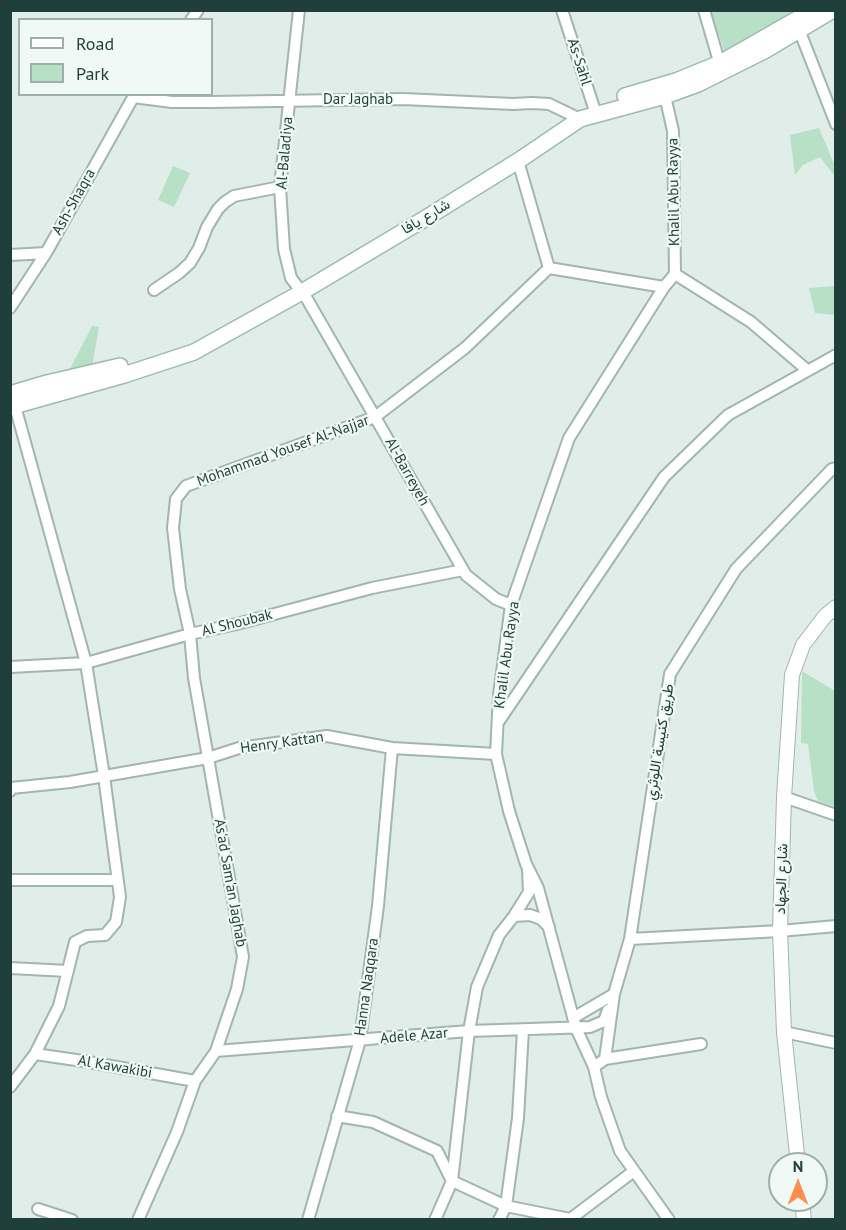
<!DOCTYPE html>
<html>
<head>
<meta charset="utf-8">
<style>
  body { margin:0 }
  #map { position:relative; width:846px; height:1230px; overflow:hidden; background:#e0ede9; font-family:"PT Sans",sans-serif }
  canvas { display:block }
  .frame { position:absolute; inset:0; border:12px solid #1f3f3a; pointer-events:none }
  .legend { position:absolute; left:18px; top:18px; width:195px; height:78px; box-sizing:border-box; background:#f1f9f6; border:2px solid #9dafab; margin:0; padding:8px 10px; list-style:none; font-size:18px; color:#1f3f3a }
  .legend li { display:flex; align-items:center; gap:12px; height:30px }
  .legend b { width:30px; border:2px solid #9dafab }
  .north { position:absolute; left:768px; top:1152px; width:60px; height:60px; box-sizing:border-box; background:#f1f9f6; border:2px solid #9dafab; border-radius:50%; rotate:0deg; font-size:16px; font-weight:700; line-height:24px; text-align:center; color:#1f3f3a }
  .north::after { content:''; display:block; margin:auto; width:21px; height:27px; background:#ff8d4c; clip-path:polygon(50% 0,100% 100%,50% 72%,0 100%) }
</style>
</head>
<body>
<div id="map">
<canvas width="846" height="1230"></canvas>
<div class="frame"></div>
<ul class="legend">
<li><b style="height:8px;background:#fff"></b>Road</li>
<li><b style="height:16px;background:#b7e0c7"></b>Park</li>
</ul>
<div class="north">N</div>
</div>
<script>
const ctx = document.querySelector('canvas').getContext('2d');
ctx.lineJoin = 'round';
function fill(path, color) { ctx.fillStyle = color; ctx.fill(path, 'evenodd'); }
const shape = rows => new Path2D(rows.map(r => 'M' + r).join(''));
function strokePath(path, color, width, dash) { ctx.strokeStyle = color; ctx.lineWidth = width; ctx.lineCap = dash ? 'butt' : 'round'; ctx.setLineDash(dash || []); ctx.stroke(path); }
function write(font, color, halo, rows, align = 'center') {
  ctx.font = font + ' "PT Sans",Vazirmatn,sans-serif'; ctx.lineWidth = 4.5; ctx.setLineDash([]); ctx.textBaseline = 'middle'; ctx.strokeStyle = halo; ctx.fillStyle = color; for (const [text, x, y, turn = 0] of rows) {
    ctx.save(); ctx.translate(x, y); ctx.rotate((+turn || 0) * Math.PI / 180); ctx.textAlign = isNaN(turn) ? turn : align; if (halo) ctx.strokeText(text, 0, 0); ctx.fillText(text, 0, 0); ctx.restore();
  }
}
fill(shape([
  [711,11,803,11,726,56],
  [819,128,835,166,835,173,833,174,820,157,803,165,795,175,790,135],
  [173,166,190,173,174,207,158,200],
  [834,286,835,315,815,313,809,288],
  [92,326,99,327,92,367,69,371],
  [802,671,835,691,835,807,818,801,814,791,808,744,801,743]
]), '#b7e0c7');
const minor = shape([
  [299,10,280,187,284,249,291,278,307,299,466,575,496,599,511,605],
  [562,10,596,114],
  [704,10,721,68],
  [191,20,198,10],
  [804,24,800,32,836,124],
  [665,96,673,131,675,274,664,287,569,438,511,605,499,695,496,754,509,811,526,864,538,888,576,1028,594,1067,601,1097,620,1151,669,1220],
  [133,97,172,102,212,102,403,99,513,104,532,103,549,104,580,119],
  [518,161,549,268,664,287],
  [10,255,46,253],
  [675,274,751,322,807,370],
  [154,290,179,273,190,263,199,248,207,227,218,209,225,202,234,196,280,187],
  [10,308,46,253,135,94],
  [10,667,86,663,190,634,237,624,372,588,463,570],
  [499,721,664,477,728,415,836,355],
  [10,791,11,788,70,782,208,758,239,748,327,736,392,748,496,754],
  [784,797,836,815],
  [10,880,117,880],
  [514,916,530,915,541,919,549,927],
  [630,939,780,931,836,926],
  [10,968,68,971],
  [573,1018,614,994],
  [784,1032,836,1043],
  [216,1051,469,1031,590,1027,604,1021,608,1010],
  [35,1054,83,1061,195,1081],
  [605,1059,701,1044],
  [594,1067,605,1059,614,994,630,939,670,674,736,569,832,469,836,468],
  [10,1087,35,1054,59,1006,75,942,87,936,105,935,116,922,120,897,104,776,86,663,15,406],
  [337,1116,373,1122,437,1151,452,1181,506,1206,570,1219],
  [38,1209,72,1220],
  [138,1220,177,1132,195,1081,216,1051,237,989,243,957,194,678,190,634,180,589,173,528,176,499,186,486,375,417,465,348,549,268],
  [308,1220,360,1040,378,906,392,748],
  [435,1220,452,1181,469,1031,477,987,499,935,514,916,529,892,528,870],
  [499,1220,506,1206,518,1118,523,1030],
  [569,1220,634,1171]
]);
const tertiary = shape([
  [798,1164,784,1032,780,931,784,797,792,675,803,645,825,616,836,607],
  [802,1200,804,1220]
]);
const secondary = shape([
  [625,96,676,81,720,63,813,10],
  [10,394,47,383,120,366],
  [10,407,124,375,194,352,302,292,426,218,518,161,580,119,665,96,698,84,764,51,833,10]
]);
strokePath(minor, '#a2b5b1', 14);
strokePath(tertiary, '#a2b5b1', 16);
strokePath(secondary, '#9dbab3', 18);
strokePath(minor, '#fff', 10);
strokePath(tertiary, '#fff', 14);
strokePath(secondary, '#fff', 15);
write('15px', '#1f3f3a', '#f1f9f6', [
  ["As-Sahl",579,62,72],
  ["Dar Jaghab",358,100],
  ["Al-Baladiya",285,153,-85],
  ["Khalil Abu Rayya",674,192,-91],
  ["Ash-Shaqra",74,202,-61],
  ["شارع يافا",426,217,-31],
  ["Mohammad Yousef Al-Najjar",283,451,-20],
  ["Al-Barreyeh",407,472,61],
  ["Al Shoubak",237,623,-14],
  ["Khalil Abu Rayya",507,655,-82],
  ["طريق كنيسة اللوثري",660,742,-81],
  ["Henry Kattan",282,743,-8],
  ["شارع الجهاد",782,879,-88],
  ["As'ad Sam'an Jaghab",230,883,80],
  ["Hanna Naqqara",367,987,-82],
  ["Adele Azar",414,1036,-5],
  ["Al Kawakibi",115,1067,10]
]);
</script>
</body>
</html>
